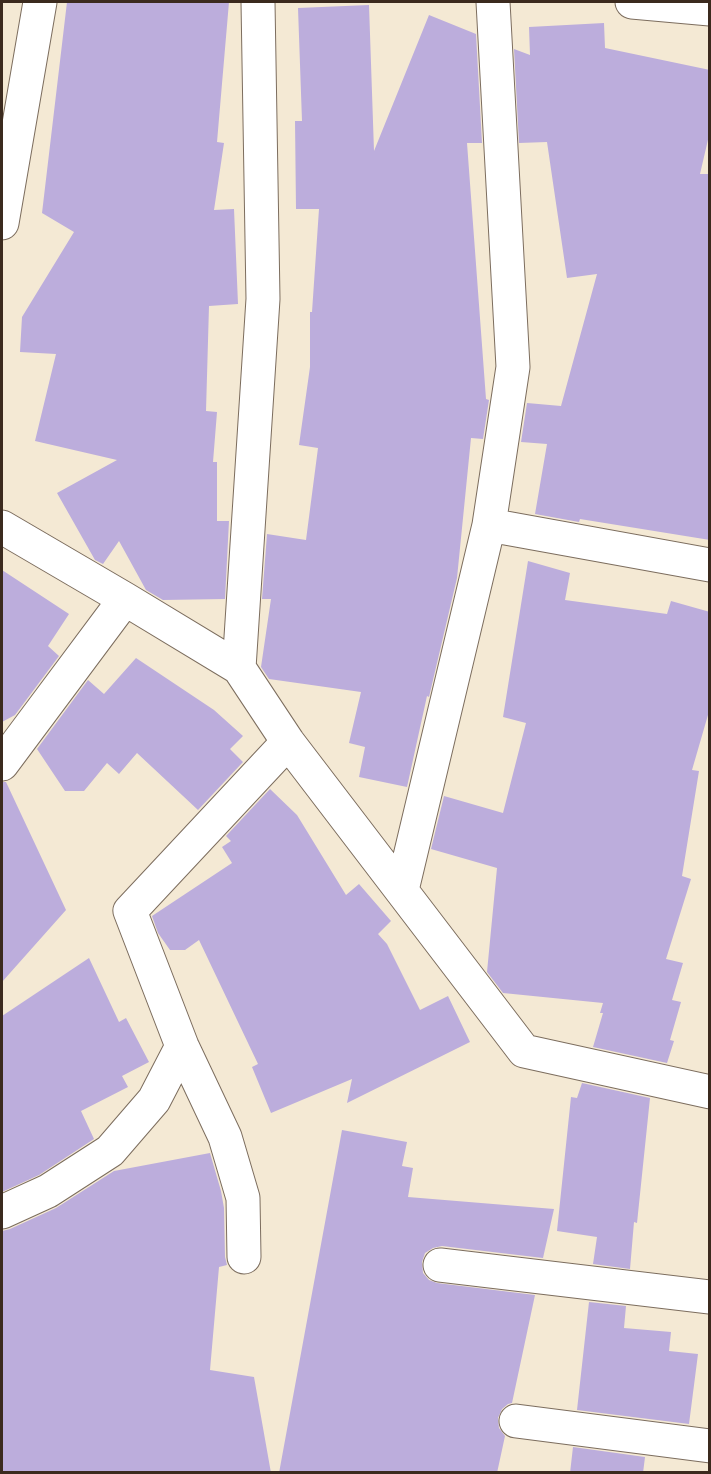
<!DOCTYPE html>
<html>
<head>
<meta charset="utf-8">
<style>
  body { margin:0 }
  #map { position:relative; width:711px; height:1474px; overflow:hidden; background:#f4e9d4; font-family:Itim,sans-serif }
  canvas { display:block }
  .frame { position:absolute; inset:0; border:3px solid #3b2a1e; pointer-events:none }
</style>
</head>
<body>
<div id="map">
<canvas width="711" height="1474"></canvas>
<div class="frame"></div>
</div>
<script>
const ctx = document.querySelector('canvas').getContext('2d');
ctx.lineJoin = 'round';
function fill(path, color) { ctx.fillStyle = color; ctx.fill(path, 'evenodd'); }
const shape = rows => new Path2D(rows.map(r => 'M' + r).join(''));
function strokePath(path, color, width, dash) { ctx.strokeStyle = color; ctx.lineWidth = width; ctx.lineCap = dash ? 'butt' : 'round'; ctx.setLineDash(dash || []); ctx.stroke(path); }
fill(shape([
  [67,2,229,2,217,142,224,143,214,210,234,209,238,304,209,306,206,411,217,412,213,462,217,462,217,521,229,521,225,599,163,600,146,590,119,541,103,564,95,560,57,493,117,460,35,441,56,354,20,352,22,317,74,232,42,213],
  [369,5,374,151,429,15,476,34,482,143,467,143,486,399,489,400,483,439,471,438,457,578,429,697,427,696,407,787,359,777,365,747,349,743,361,692,269,679,261,667,271,599,262,599,267,534,306,540,318,448,299,445,310,367,310,312,312,312,319,209,296,209,295,121,302,121,298,8],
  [604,23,605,48,710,70,710,131,700,174,710,174,710,540,580,519,579,522,535,514,547,444,521,442,527,403,561,406,597,274,567,278,547,142,519,143,514,49,530,55,529,27],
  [528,561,570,573,565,600,667,614,671,601,710,612,710,708,692,770,699,771,682,876,691,879,666,959,683,963,672,1000,681,1002,670,1040,674,1041,667,1063,593,1047,603,1013,600,1013,603,1003,503,993,487,972,497,868,431,849,444,796,503,813,526,723,503,717],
  [2,570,69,614,48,646,59,656,15,715,2,722],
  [136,658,214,710,243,736,230,749,243,762,198,810,137,753,119,774,107,763,84,791,65,791,37,749,88,680,104,694],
  [2,782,6,782,66,910,2,982],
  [270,789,297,815,346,895,359,884,391,921,378,934,387,944,420,1010,448,996,470,1042,347,1103,352,1079,271,1113,252,1067,258,1064,199,940,185,950,170,950,158,933,152,916,232,863,222,847,231,841,226,836],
  [89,958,119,1022,126,1018,149,1062,122,1076,128,1087,81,1111,94,1139,39,1175,2,1192,2,1016],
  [582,1083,650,1098,637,1223,634,1222,630,1269,593,1264,597,1237,557,1231,571,1097,577,1098],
  [342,1130,407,1142,402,1166,413,1168,408,1197,554,1209,543,1258,442,1246,433,1248,425,1253,422,1262,423,1273,429,1280,437,1283,535,1295,512,1403,508,1404,502,1409,498,1418,499,1428,505,1436,497,1473,279,1473],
  [210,1153,221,1191,224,1208,225,1257,227,1265,219,1267,210,1370,254,1377,271,1473,2,1473,2,1231,10,1229,56,1208,114,1171],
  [589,1302,626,1306,624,1328,671,1332,669,1351,698,1354,689,1424,577,1410],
  [573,1447,645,1457,643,1473,570,1473]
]), '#bcaddc');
const minor = shape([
  [632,2,710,9],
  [2,223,40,2],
  [489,525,710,565],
  [2,527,125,599,239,668,288,742,524,1051,710,1092],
  [239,668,263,299,258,2],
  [2,764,125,599],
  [402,890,489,525,513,367,493,2],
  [2,1212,48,1191,110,1151,154,1100,182,1046],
  [244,1257,243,1198,225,1137,182,1046,130,911,288,742],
  [440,1265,710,1297],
  [516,1421,710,1446]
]);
strokePath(minor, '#7c6d5e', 35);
strokePath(minor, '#fff', 33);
</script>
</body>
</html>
